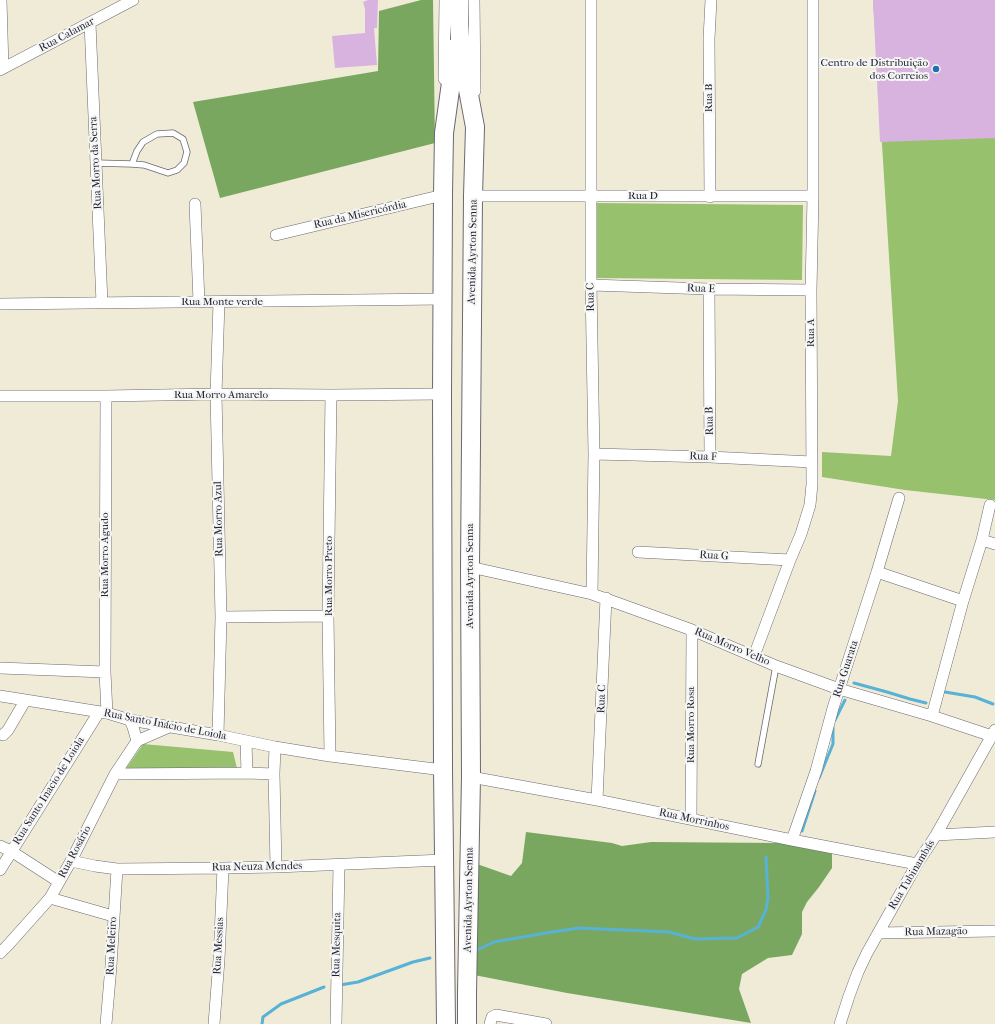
<!DOCTYPE html>
<html>
<head>
<meta charset="utf-8">
<style>
  body { margin:0 }
  canvas { display:block; background:#f0ebd7 }
</style>
</head>
<body>
<canvas width="995" height="1024"></canvas>
<script>
const ctx = document.querySelector('canvas').getContext('2d');
ctx.lineJoin = 'round';
function fill(path, color) { ctx.fillStyle = color; ctx.fill(path, 'evenodd'); }
const shape = rows => new Path2D(rows.map(r => 'M' + r).join(''));
function strokePath(path, color, width, dash) { ctx.strokeStyle = color; ctx.lineWidth = width; ctx.lineCap = dash ? 'butt' : 'round'; ctx.setLineDash(dash || []); ctx.stroke(path); }
function write(font, color, halo, rows, align = 'center') {
  ctx.font = font + ' "IM FELL French Canon",serif'; ctx.lineWidth = 4; ctx.setLineDash([]); ctx.textBaseline = 'middle'; ctx.strokeStyle = halo; ctx.fillStyle = color; for (const [text, x, y, turn = 0] of rows) {
    ctx.save(); ctx.translate(x, y); ctx.rotate((+turn || 0) * Math.PI / 180); ctx.textAlign = isNaN(turn) ? turn : align; if (halo) ctx.strokeText(text, 0, 0); ctx.fillText(text, 0, 0); ctx.restore();
  }
}
fill(shape([
  [873,0,980,0,995,2,995,500,905,490,822,477,822,452,891,456,898,401],
  [595,203,803,205,802,280,594,278],
  [143,744,233,752,237,768,123,773]
]), '#97c16d');
fill(shape([
  [421,0,433,0,435,143,220,198,193,102,378,71,379,11],
  [526,832,612,843,622,846,651,842,780,843,832,852,832,868,819,887,807,902,802,912,802,934,792,955,768,958,742,974,739,989,751,1023,567,993,474,975,477,864,511,876,522,863]
]), '#79a760');
strokePath(shape([
  [854,683,887,692,910,699,926,703],
  [945,692,975,697,993,704],
  [835,720,845,700],
  [819,778,833,744,833,727],
  [802,831,815,791],
  [477,950,494,942,546,933,579,928,669,932,695,939,737,938,758,927,766,910,768,898,766,857],
  [340,985,358,982,413,962,430,958],
  [262,1024,263,1017,281,1004,324,987]
]), '#57b2d5', 3);
fill(shape([
  [368,0,378,0,377,28,374,28,377,65,335,68,332,36,365,33,365,9,363,2],
  [873,0,995,0,995,138,880,142]
]), '#d9b3df');
const lane = shape([
  [96,163,132,164,144,165,168,173,177,170,184,163,187,152,183,139,173,133,157,134,143,142,137,151,132,164],
  [758,764,776,666]
]);
const street = shape([
  [1,0,3,68],
  [474,0,475,91],
  [591,0,591,285,594,454,592,594],
  [90,23,102,303],
  [0,70,133,0],
  [444,79,445,0],
  [473,196,813,196],
  [710,197,709,39,711,0],
  [195,204,199,302],
  [276,235,443,195],
  [591,285,709,289,811,290],
  [709,289,710,457],
  [0,304,443,299],
  [0,396,106,396,216,394,331,395,442,394],
  [106,396,105,672,107,713],
  [594,454,710,457,812,462],
  [982,540,995,544],
  [638,552,790,560],
  [470,567,592,594,692,630,776,666,839,689,932,716,992,736,995,736],
  [877,572,963,601],
  [221,617,328,616],
  [754,656,790,560,801,534,810,505,812,484,811,290,813,196,813,0],
  [0,668,105,672],
  [0,696,107,713,130,720,218,735,275,747,330,756,443,770],
  [932,716,963,601,982,540,990,505],
  [130,720,133,727,137,741],
  [3,735,8,730,25,701],
  [218,735,221,617,216,394,219,302],
  [246,741,247,773],
  [275,747,274,774,276,867],
  [330,756,328,616,331,395],
  [115,774,247,773,274,774],
  [471,777,597,800,792,840,917,864],
  [597,800,606,598],
  [691,819,692,630],
  [936,835,995,832],
  [792,840,816,771,833,708,877,572,899,498],
  [0,846,11,851,59,882],
  [71,861,95,866,117,869,223,868,276,867,444,860],
  [0,870,99,712],
  [50,898,113,916],
  [878,933,995,931],
  [0,953,8,945,50,898,71,861,115,774,137,741,169,727],
  [106,1024,111,966,117,869],
  [214,1024,219,960,223,868],
  [336,1024,339,865],
  [490,1024,492,1017,496,1015,546,1024],
  [840,1024,849,996,858,972,867,953,917,864,936,835,995,730]
]);
const primary = shape([
  [459,0,459,24,461,52,475,127,473,196,470,567,471,777,467,993,467,1024],
  [446,1024,443,770,442,394,443,195,444,133,456,47]
]);
strokePath(lane, '#6a6872', 7);
strokePath(street, '#6a6872', 12);
strokePath(primary, '#6a6872', 20);
strokePath(lane, '#fff', 5.5);
strokePath(street, '#fff', 11);
strokePath(primary, '#fff', 18);
for (const [x, y, r, color] of [
  [936,69,4,"#1f6fb2"]
]) { const dot = new Path2D(); dot.arc(x, y, r, 0, 2 * Math.PI); ctx.fillStyle = color; ctx.fill(dot); strokePath(dot, '#f6f6f2', 1.5); }
write('11px', '#22223b', '#f6f6f2', [
  ["Rua Calamar",67,35,-28],
  ["Rua B",709,98,-90],
  ["Rua Morro da Serra",96,163,-93],
  ["Rua D",643,196],
  ["Rua da Misericórdia",360,215,-13],
  ["Avenida Ayrton Senna",473,252,-89],
  ["Rua E",701,289,2],
  ["Rua C",591,297,-91],
  ["Rua Monte verde",222,302],
  ["Rua A",811,333,-90],
  ["Rua Morro Amarelo",221,395],
  ["Rua B",710,421,-91],
  ["Rua F",703,457,2],
  ["Rua Morro Azul",219,519,-91],
  ["Rua Morro Agudo",105,555,-90],
  ["Rua G",714,556,3],
  ["Rua Morro Preto",329,576,-90],
  ["Avenida Ayrton Senna",470,576,-90],
  ["Rua Morro Velho",732,647,23],
  ["Rua Guarata",846,669,-72],
  ["Rua C",602,699,-88],
  ["Rua Santo Inácio de Loiola",165,725,11],
  ["Rua Morro Rosa",691,725,-90],
  ["Rua Santo Inacio de Loiola",49,791,-58],
  ["Rua Morrinhos",694,820,12],
  ["Rua Rosário",75,852,-62],
  ["Rua Neuza Mendes",257,867,-1],
  ["Rua Tubinambás",912,875,-59],
  ["Avenida Ayrton Senna",469,900,-89],
  ["Rua Mazagão",936,932,-1],
  ["Rua Mesquita",337,945,-89],
  ["Rua Meleiro",112,946,-87],
  ["Rua Messias",219,946,-87]
]);
write('11px', '#22223b', '#f6f6f2', [
  ["Centro de Distribuição",928,63],
  ["dos Correios",928,76]
], 'right');
</script>
</body>
</html>
